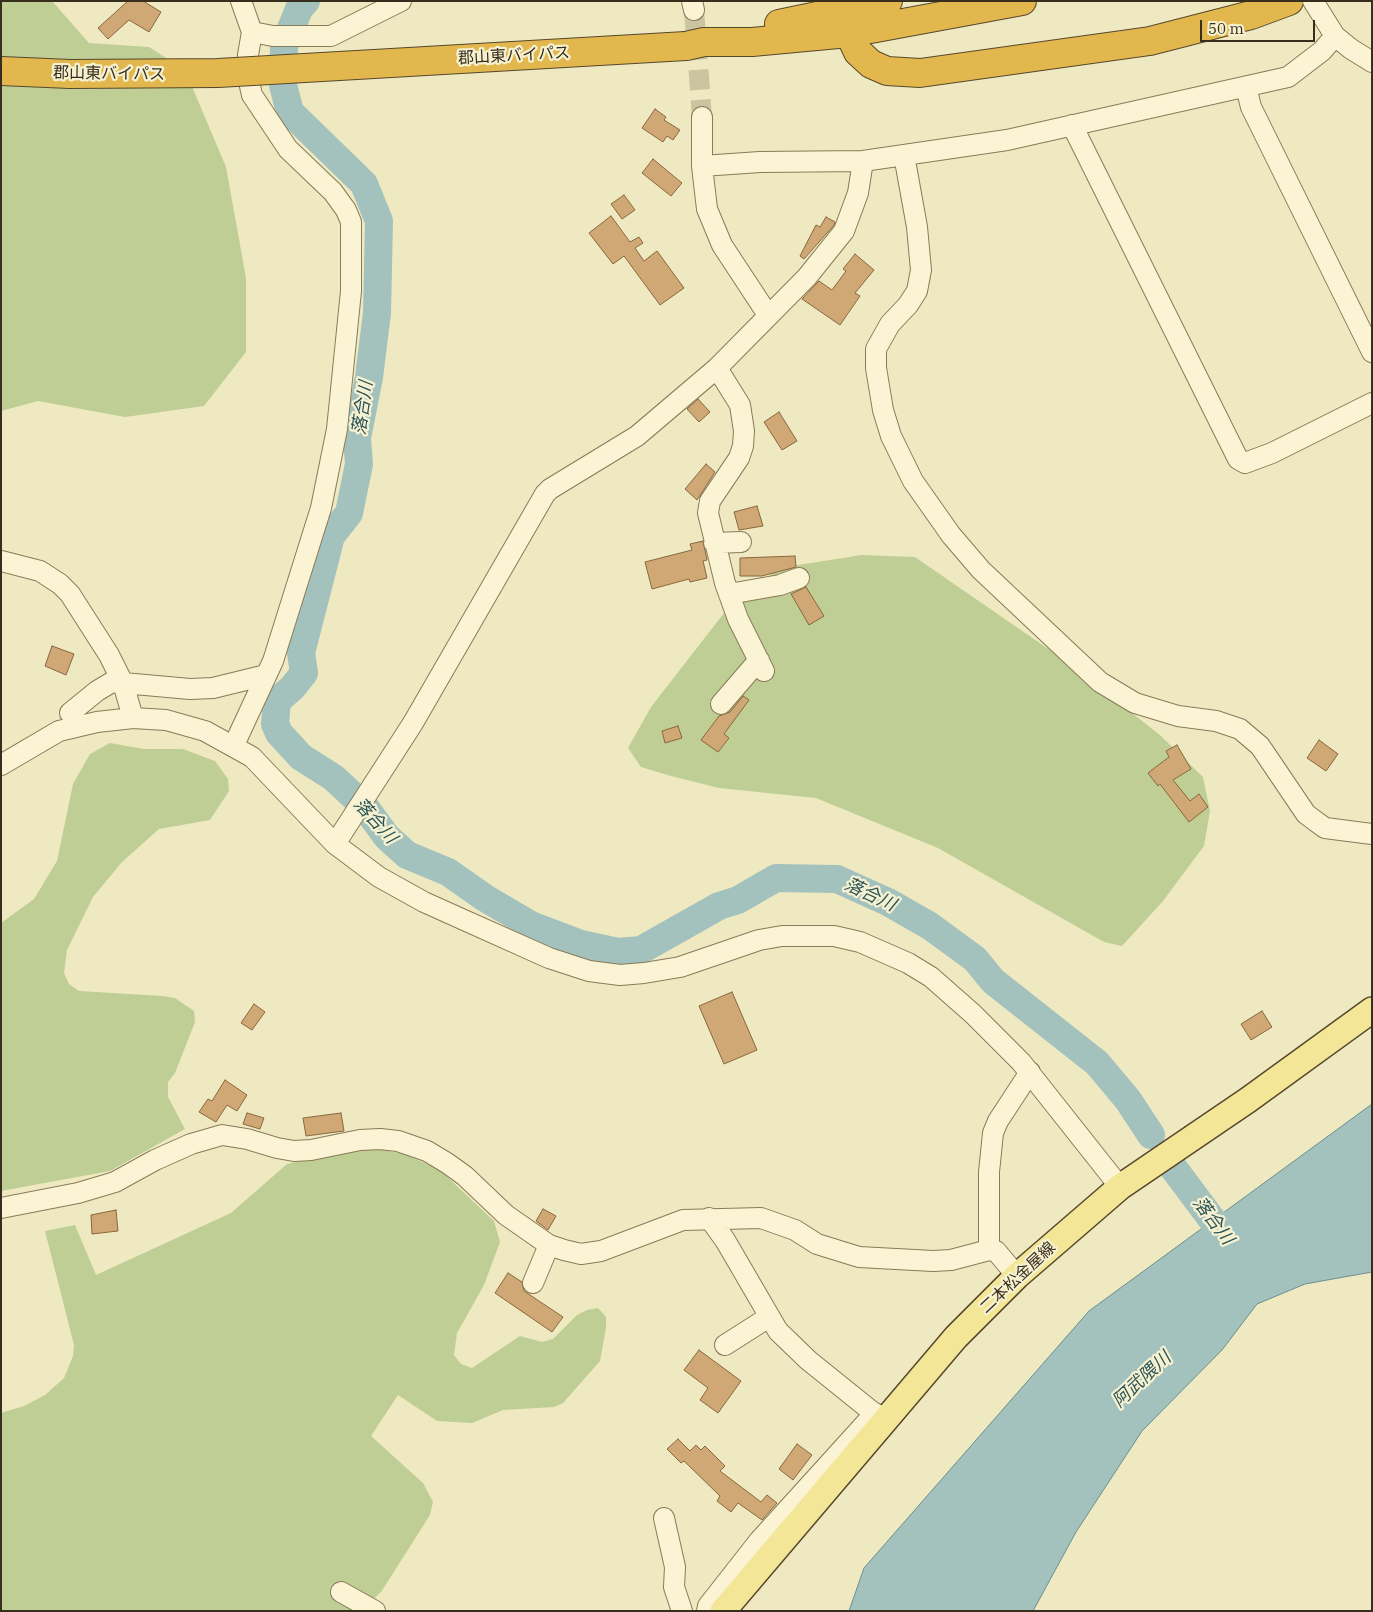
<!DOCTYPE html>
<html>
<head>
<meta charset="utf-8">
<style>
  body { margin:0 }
  #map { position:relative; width:1373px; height:1612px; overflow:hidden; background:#efe9c1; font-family:"IBM Plex Serif",serif }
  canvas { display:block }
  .frame { position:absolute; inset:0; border:2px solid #382e1d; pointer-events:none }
  .scale { position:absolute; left:1200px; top:20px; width:115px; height:22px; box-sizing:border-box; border:2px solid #382e1d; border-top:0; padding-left:6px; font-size:15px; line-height:18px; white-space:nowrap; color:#382e1d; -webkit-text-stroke:4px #f6f1d0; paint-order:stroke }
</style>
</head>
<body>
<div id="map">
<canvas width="1373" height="1612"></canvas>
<div class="frame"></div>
<div class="scale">50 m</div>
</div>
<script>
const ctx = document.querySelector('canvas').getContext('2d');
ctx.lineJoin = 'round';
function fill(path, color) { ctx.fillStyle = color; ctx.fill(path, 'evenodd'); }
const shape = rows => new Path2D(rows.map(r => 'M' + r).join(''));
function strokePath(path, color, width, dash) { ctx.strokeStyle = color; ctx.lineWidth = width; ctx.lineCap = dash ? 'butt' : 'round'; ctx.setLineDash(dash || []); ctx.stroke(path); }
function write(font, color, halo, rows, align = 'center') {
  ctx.font = font + ' "IBM Plex Serif","Noto Sans JP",serif'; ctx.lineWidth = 4.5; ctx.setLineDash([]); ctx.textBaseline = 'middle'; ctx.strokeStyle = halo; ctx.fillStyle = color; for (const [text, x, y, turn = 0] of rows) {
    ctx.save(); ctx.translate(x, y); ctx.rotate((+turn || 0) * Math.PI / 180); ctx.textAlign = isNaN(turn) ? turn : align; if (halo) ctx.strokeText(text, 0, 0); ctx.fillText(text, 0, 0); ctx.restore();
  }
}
fill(shape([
  [1,1,52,1,89,43,149,47,185,70,226,167,246,278,246,352,204,406,125,417,38,401,1,411],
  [862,555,915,557,1073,666,1161,736,1203,777,1210,811,1204,846,1163,901,1122,946,1104,942,938,848,816,798,719,788,671,776,641,767,628,748,651,707,724,613,779,568],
  [110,743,144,749,183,749,215,761,228,779,229,791,210,820,159,829,122,862,93,897,67,950,64,973,69,984,79,991,162,996,175,998,194,1011,195,1022,175,1073,168,1082,168,1097,185,1129,110,1171,1,1191,1,923,34,899,57,861,73,784,90,754],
  [367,1147,405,1154,440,1170,494,1221,500,1242,484,1285,457,1333,454,1355,461,1364,472,1368,520,1336,542,1342,553,1339,577,1315,587,1310,598,1308,606,1317,606,1328,600,1361,563,1403,554,1407,503,1410,472,1423,437,1421,398,1395,371,1436,423,1483,433,1502,430,1515,381,1592,361,1611,1,1611,1,1413,24,1406,45,1395,64,1378,73,1356,74,1345,45,1231,75,1225,96,1275,231,1213,287,1164]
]), '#bece94');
const water = shape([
  [1372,1104,1372,1272,1305,1284,1257,1304,1222,1350,1142,1431,1076,1532,1033,1611,849,1611,864,1568,1089,1311,1372,1104]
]);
fill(water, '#a3c1bd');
strokePath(water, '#6a8f8c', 1);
strokePath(shape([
  [306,1,299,9,284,46,283,85,290,112,364,184,379,221,377,313,369,377,357,438,359,464,349,513,331,536,301,653,304,673,292,688,277,701,275,724,279,733,301,757,334,778,365,807,387,837,407,855,448,872,485,898,531,925,581,944,618,952,641,950,719,906,738,900,776,878,837,879,888,902,930,926,975,959,993,981,1097,1063,1128,1100,1151,1135],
  [1172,1166,1234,1249]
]), '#a3c1bd', 28);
const building = shape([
  [128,1,143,1,161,12,149,32,129,20,108,39,98,28,128,1],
  [655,109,666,117,664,120,680,130,673,140,667,136,663,142,642,128,655,109],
  [653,159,682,183,671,196,642,173,653,159],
  [624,195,635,210,622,219,611,204,624,195],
  [611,216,630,242,639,237,643,243,635,248,644,261,657,251,684,288,660,305,624,256,613,264,589,233,611,216],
  [826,217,835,222,834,225,804,259,800,256,816,225,820,227,826,217],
  [855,254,874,270,855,293,860,296,840,325,802,299,819,281,832,290,846,271,843,269,855,254],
  [698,399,710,412,699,422,687,409,698,399],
  [779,412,797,441,782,450,764,422,779,412],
  [706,464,715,472,697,500,685,489,706,464],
  [757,506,763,526,739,530,734,512,757,506],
  [703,541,707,560,703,561,707,578,690,582,689,579,652,589,645,562,692,550,690,544,703,541],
  [795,556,796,567,762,576,740,576,740,558,795,556],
  [806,587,824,616,809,625,791,594,806,587],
  [52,646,74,654,66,675,45,666,52,646],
  [743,696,749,700,724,734,729,738,718,752,701,740,719,716,730,712,743,696],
  [678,726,682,738,665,743,662,731,678,726],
  [1319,740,1338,754,1326,771,1307,758,1319,740],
  [1177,745,1191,769,1173,780,1190,801,1199,794,1208,807,1189,822,1160,784,1158,786,1148,773,1169,757,1166,751,1177,745],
  [732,992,757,1050,724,1064,699,1006,732,992],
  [254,1004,265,1012,252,1030,241,1023,254,1004],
  [1262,1011,1272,1027,1251,1040,1241,1024,1262,1011],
  [225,1080,247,1095,237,1111,227,1105,216,1122,199,1112,208,1099,212,1101,225,1080],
  [247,1113,264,1118,260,1129,243,1124,247,1113],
  [341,1113,344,1131,306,1136,303,1118,341,1113],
  [543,1209,556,1216,548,1230,536,1221,543,1209],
  [116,1210,118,1231,92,1234,91,1215,116,1210],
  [508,1273,522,1282,524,1291,563,1317,552,1332,495,1293,508,1273],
  [699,1350,741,1381,718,1413,700,1400,708,1388,684,1370,699,1350],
  [678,1439,690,1451,696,1445,701,1450,705,1446,725,1466,720,1471,761,1502,767,1495,777,1503,762,1520,738,1503,731,1512,717,1501,720,1496,684,1461,681,1463,667,1449,678,1439],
  [797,1444,812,1455,793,1480,779,1469,797,1444]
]);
fill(building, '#cfa875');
strokePath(building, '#89673d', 1);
strokePath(shape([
  [694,10,702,117]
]), '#cac4a0', 20, [20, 10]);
const minor = shape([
  [692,1,694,10],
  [1313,1,1335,36,1351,49,1372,62],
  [252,32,273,36,331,36,401,1],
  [1246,87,1251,107,1372,352],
  [702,117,702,166,707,209,722,245,768,315],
  [1072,125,1238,459,1245,463,1272,453,1372,403],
  [904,155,917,227,921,270,917,291,908,305,890,324,876,349,876,368,883,410,891,436,913,481,951,535,981,570,1100,682,1135,703,1178,716,1216,721,1240,729,1260,746,1306,814,1314,820,1325,828,1372,834],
  [702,166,760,162,863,161,1007,140,1288,77,1322,51,1335,36],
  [717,368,740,405,744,431,743,446,739,458,710,501,708,513,725,583,738,619,764,671],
  [714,543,741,542],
  [1,561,40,571,60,584,70,594,109,655,123,683,133,718],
  [729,594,780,585,799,578],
  [721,704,759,660],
  [70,713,97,691,112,682,190,689,213,688,266,675],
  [234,745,273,661,321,508,337,429,351,291,351,222,346,210,333,192,288,149,252,95,248,77,248,55,252,32,241,1],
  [1,765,59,731,97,722,133,718,166,720,205,731,252,757,335,844,379,877,424,902,464,920,549,958,589,971,620,975,644,973,680,967,759,940,782,936,834,936,860,942,908,963,931,977,973,1014,1021,1062,1120,1187],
  [335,844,413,723,545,494,550,489,637,436,717,368,807,277,844,231,858,193,863,161],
  [1,1208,78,1193,115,1182,155,1160,191,1144,222,1135,247,1139,277,1148,294,1151,311,1150,360,1140,380,1139,398,1141,427,1151,447,1163,465,1176,506,1215,549,1245,564,1250,581,1254,601,1251,683,1220,761,1218,795,1230,817,1244,859,1257,933,1261,951,1260,989,1250,996,1251,1017,1276],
  [709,1218,725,1240,778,1331,808,1360,885,1422],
  [989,1250,989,1172,993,1133,998,1121,1030,1072],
  [533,1283,549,1245],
  [725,1345,769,1317],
  [664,1518,675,1567,674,1587,682,1611],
  [341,1592,375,1611],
  [707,1611,708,1606,759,1541,875,1413]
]);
const major = shape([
  [723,1611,956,1337,1017,1276,1120,1187,1248,1100,1372,1010]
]);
const highway = shape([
  [779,24,888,1],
  [849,33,858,52,871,64,887,71,920,73,1150,41,1251,15,1289,1],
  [686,46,704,42,752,42,849,33,1022,1],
  [1,71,70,74]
]);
strokePath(minor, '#897a58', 22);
strokePath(major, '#56472c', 28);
strokePath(highway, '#56472c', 30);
strokePath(minor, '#faf4d4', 20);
strokePath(major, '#f4e697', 25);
strokePath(highway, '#e2b84e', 28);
const highwayBridge = shape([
  [70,74,218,73,686,46]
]);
strokePath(highwayBridge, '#56472c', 30, []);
strokePath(highwayBridge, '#e2b84e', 28);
write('16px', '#382e1d', '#f6f1d0', [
  ["郡山東バイパス",514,56,-3],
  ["郡山東バイパス",109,74,1],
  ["二本松金屋線",1018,1278,-43]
]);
write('italic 18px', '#2b5458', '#f6f1d0', [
  ["落合川",363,408,-82],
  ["落合川",375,821,48],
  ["落合川",870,895,25],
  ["落合川",1213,1221,53],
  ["阿武隈川",1142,1380,-43]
]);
</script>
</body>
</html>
